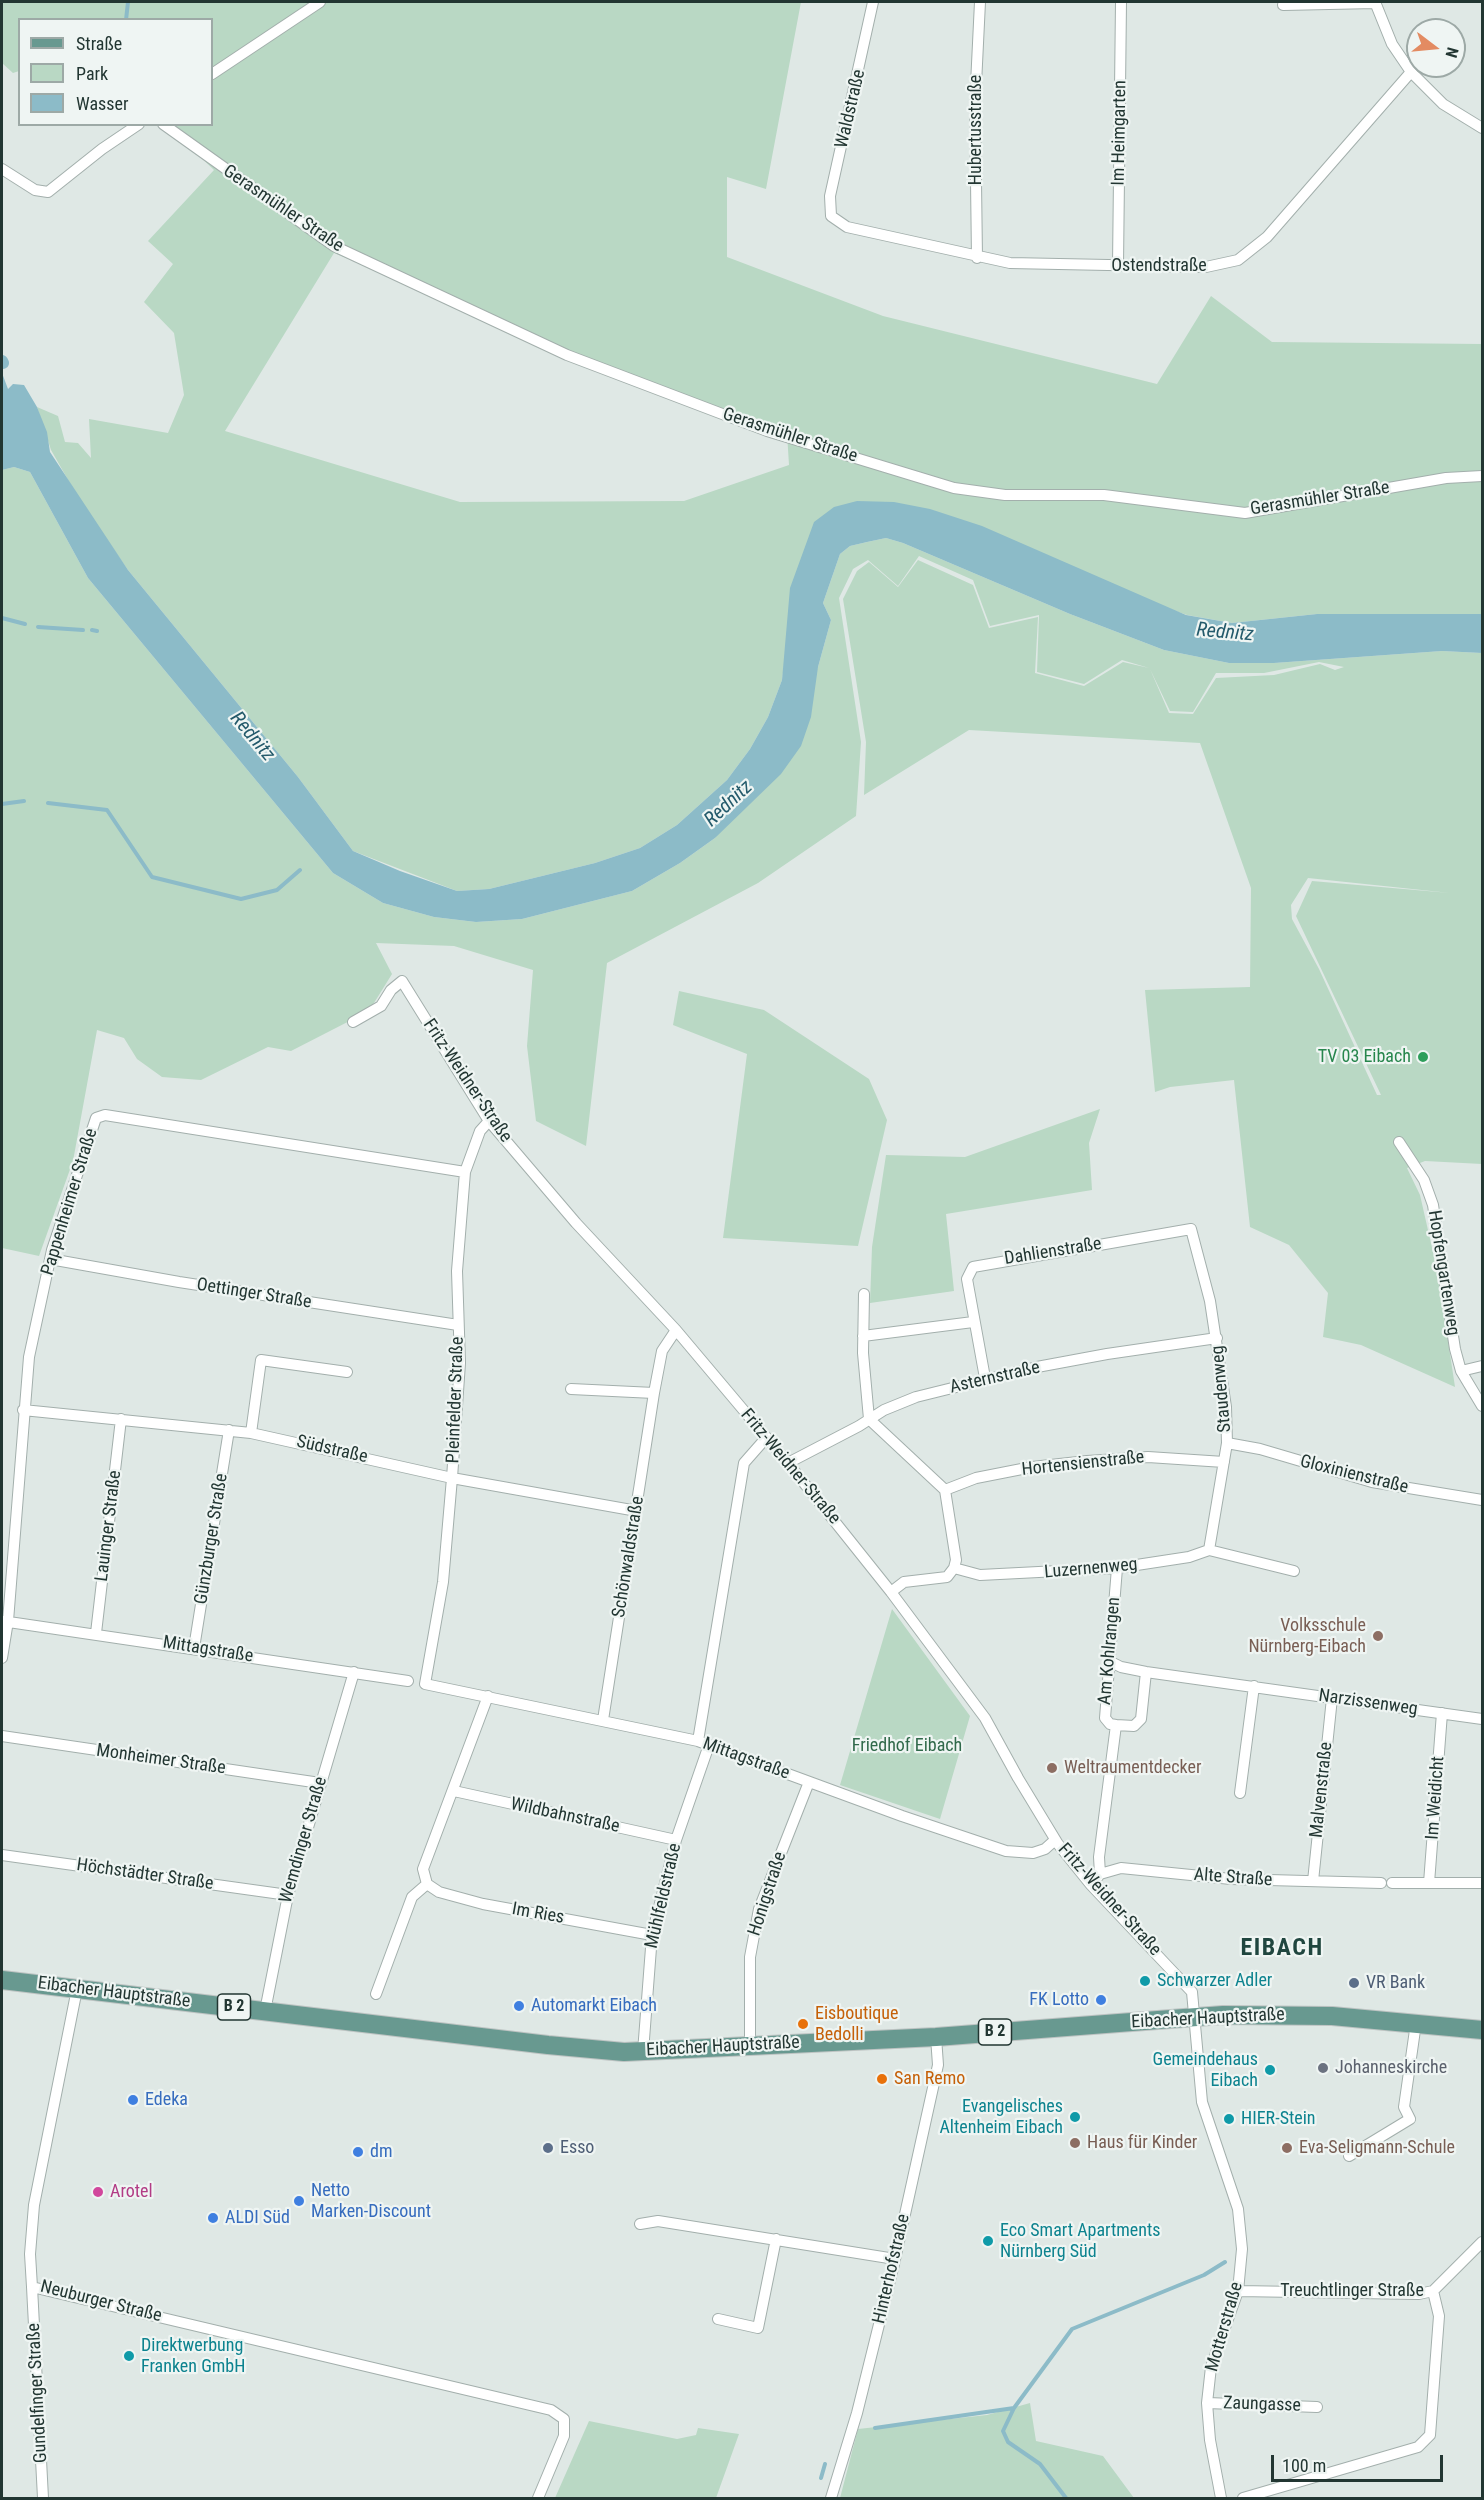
<!DOCTYPE html>
<html>
<head>
<meta charset="utf-8">
<style>
  body { margin:0 }
  #map { position:relative; width:1484px; height:2500px; overflow:hidden; background:#dfe8e5; font-family:"Roboto Condensed",sans-serif }
  canvas { display:block }
  .frame { position:absolute; inset:0; border:3px solid #223632; pointer-events:none }
  .legend { position:absolute; left:18px; top:18px; width:195px; height:108px; box-sizing:border-box; background:#eff5f3; border:2px solid #9da9a6; margin:0; padding:8px 10px; list-style:none; font-size:18px; color:#223632 }
  .legend li { display:flex; align-items:center; gap:12px; height:30px }
  .legend b { width:30px; border:2px solid #9da9a6 }
  .north { position:absolute; left:1406px; top:18px; width:60px; height:60px; box-sizing:border-box; background:#eff5f3; border:2px solid #9da9a6; border-radius:50%; rotate:106deg; font-size:16px; font-weight:700; line-height:24px; text-align:center; color:#223632 }
  .north::after { content:''; display:block; margin:auto; width:21px; height:27px; background:#e38b62; clip-path:polygon(50% 0,100% 100%,50% 72%,0 100%) }
  .scale { position:absolute; left:1271px; top:2455px; width:172px; height:27px; box-sizing:border-box; border:3px solid #223632; border-top:0; padding-left:8px; font-size:18px; line-height:21px; white-space:nowrap; color:#223632; -webkit-text-stroke:4px #eff5f3; paint-order:stroke }
</style>
</head>
<body>
<div id="map">
<canvas width="1484" height="2500"></canvas>
<div class="frame"></div>
<ul class="legend">
<li><b style="height:8px;background:#689990"></b>Straße</li>
<li><b style="height:16px;background:#b9d8c4"></b>Park</li>
<li><b style="height:16px;background:#8cbbc8"></b>Wasser</li>
</ul>
<div class="north">N</div>
<div class="scale">100 m</div>
</div>
<script>
const ctx = document.querySelector('canvas').getContext('2d');
ctx.lineJoin = 'round';
function fill(path, color) { ctx.fillStyle = color; ctx.fill(path, 'evenodd'); }
const shape = rows => new Path2D(rows.map(r => 'M' + r).join(''));
function strokePath(path, color, width, dash) { ctx.strokeStyle = color; ctx.lineWidth = width; ctx.lineCap = dash ? 'butt' : 'round'; ctx.setLineDash(dash || []); ctx.stroke(path); }
function write(font, color, halo, rows, align = 'center') {
  ctx.font = font + ' "Roboto Condensed",sans-serif'; ctx.lineWidth = 4.5; ctx.setLineDash([]); ctx.textBaseline = 'middle'; ctx.strokeStyle = halo; ctx.fillStyle = color; for (const [text, x, y, turn = 0] of rows) {
    ctx.save(); ctx.translate(x, y); ctx.rotate((+turn || 0) * Math.PI / 180); ctx.textAlign = isNaN(turn) ? turn : align; if (halo) ctx.strokeText(text, 0, 0); ctx.fillText(text, 0, 0); ctx.restore();
  }
}
fill(shape([
  [2,2,801,2,766,189,727,177,727,257,883,316,1157,384,1211,296,1272,342,1482,344,1482,614,1317,614,1232,623,1187,615,857,501,787,643,782,680,768,717,750,749,727,780,677,825,640,848,595,863,489,889,457,891,353,851,298,777,128,570,83,506,51,450,37,407,58,416,65,442,78,443,91,458,89,419,168,433,184,395,174,333,144,302,173,264,148,241,214,170,167,125,212,124,212,20,20,20,19,71,13,73,2,63],
  [334,253,563,349,787,433,789,465,684,501,460,502,225,431],
  [14,467,30,472,88,578,333,873,383,903,434,917,476,922,522,919,632,891,680,863,715,838,818,667,831,620,823,603,840,554,850,546,867,542,886,538,903,543,1070,614,1164,650,1229,663,1274,663,1442,651,1482,653,1482,1164,1425,1161,1407,1168,1420,1195,1438,1274,1455,1387,1361,1345,1323,1337,1328,1293,1289,1245,1250,1227,1234,1080,1170,1087,1155,1092,1145,990,1250,987,1251,888,1200,743,969,730,864,795,866,742,843,599,857,571,869,562,898,587,918,560,973,585,989,628,1038,617,1035,673,1084,686,1123,662,1149,668,1122,660,1084,684,1037,672,1039,615,990,626,973,580,919,556,898,586,868,560,853,569,839,598,861,742,856,816,758,883,607,963,586,1146,536,1121,527,1046,533,970,454,946,376,943,392,974,369,1011,291,1051,268,1047,201,1080,162,1077,137,1059,124,1038,97,1030,73,1161,39,1256,2,1248,2,470],
  [1319,662,1344,667,1335,670,1320,664,1274,675,1216,678,1193,714,1169,713,1150,669,1170,711,1193,712,1216,673,1264,673],
  [1308,878,1450,893,1312,881,1296,916,1381,1095,1377,1095,1319,969,1292,919,1291,905],
  [679,991,764,1010,869,1079,887,1120,858,1246,723,1238,747,1054,673,1025],
  [1100,1109,1089,1143,1092,1190,946,1214,954,1291,870,1303,872,1247,886,1155,965,1157],
  [892,1609,970,1716,940,1819,840,1785],
  [1030,2403,1036,2441,1103,2456,1134,2498,840,2498,858,2429,987,2415],
  [589,2421,677,2439,696,2435,698,2428,739,2434,716,2498,555,2498]
]), '#b9d8c4');
fill(shape([
  [2,373,8,389,13,384,24,385,37,407,47,432,50,452,128,570,298,777,353,851,400,871,457,891,489,889,595,863,640,848,677,825,727,780,750,749,768,717,782,680,790,588,814,522,834,507,857,501,894,502,930,509,982,526,1186,615,1232,623,1317,614,1482,614,1482,653,1442,651,1274,663,1229,663,1164,650,1070,614,903,543,886,538,867,542,850,546,840,554,823,603,831,620,818,667,811,717,801,746,781,774,715,838,680,863,632,891,522,919,476,922,434,917,383,903,333,873,88,578,30,472,14,467,2,470]
]), '#8cbbc8');
strokePath(shape([
  [126,20,128,2],
  [2,618,25,624],
  [38,627,83,630],
  [92,630,97,631],
  [48,803,107,810,152,877,241,899,277,890,300,870],
  [2,804,24,801],
  [875,2428,1014,2408],
  [821,2478,825,2464],
  [1066,2498,1040,2464,1008,2442,1003,2431,1014,2408,1072,2329,1204,2275,1225,2262]
]), '#8cbbc8', 4);
strokePath(shape([
  [2,361,3,363]
]), '#8cbbc8', 12);
const minor = shape([
  [873,2,830,196,831,216,847,227,1010,263,1206,267,1238,260,1267,237,1411,72],
  [1375,2,1392,44,1411,72,1443,104,1482,128],
  [1283,5,1375,3],
  [212,74,320,2],
  [163,124,334,246,567,355,767,431,954,488,1005,495,1104,495,1245,513,1446,478,1482,476],
  [2,169,35,190,48,192,102,149,139,124],
  [977,258,975,105,980,2],
  [1118,265,1121,2],
  [353,1022,381,1006,391,990,402,981,489,1121,576,1223,676,1330,788,1463,891,1592,985,1718,1018,1778,1058,1844,1091,1885,1192,1992,1202,2102,1238,2209,1242,2249,1238,2291,1211,2367,1207,2403,1210,2440,1221,2498],
  [489,1121,480,1131,465,1172,457,1271,460,1363,452,1478,443,1582,425,1684,698,1741,902,1816,1006,1851,1033,1853,1045,1849,1055,1840],
  [1399,1142,1424,1180,1433,1205,1455,1349,1461,1371,1482,1406],
  [50,1259,179,1282,458,1325],
  [864,1294,863,1353,869,1419,945,1490,956,1560,954,1568,947,1577,904,1582,891,1592],
  [863,1336,973,1322],
  [1461,1371,1482,1366],
  [985,1378,967,1279,973,1267,1191,1229,1210,1301,1226,1407,1227,1443,1209,1550],
  [571,1389,654,1393],
  [23,1410,251,1433,452,1478,637,1511],
  [251,1433,261,1360,347,1372],
  [1227,1443,1260,1449,1372,1482,1482,1500],
  [788,1463,859,1426,884,1410,916,1397,1037,1367,1107,1354,1217,1338],
  [945,1490,976,1478,1032,1467,1087,1461,1148,1457,1224,1462],
  [954,1568,980,1575,1117,1568,1189,1557,1209,1550,1294,1571],
  [2,1621,408,1681],
  [96,1633,121,1419],
  [194,1648,229,1430],
  [2,1658,8,1621,29,1357,52,1250,96,1118,105,1115,465,1172],
  [1109,1661,1121,1667,1146,1672,1482,1719],
  [488,1696,423,1869,427,1884,439,1892,483,1904,652,1935],
  [603,1720,654,1393,662,1351,676,1330],
  [1116,1725,1134,1726,1141,1719,1146,1672],
  [2,1736,320,1783],
  [698,1741,744,1463,766,1438],
  [454,1791,676,1840],
  [1240,1793,1254,1686],
  [2,1855,288,1895],
  [1100,1874,1099,1857,1116,1725,1110,1724,1105,1718,1117,1568],
  [1097,1878,1100,1874,1121,1868,1231,1879,1381,1883],
  [1313,1881,1332,1698],
  [1392,1883,1482,1883],
  [1429,1883,1442,1713],
  [77,1989,34,2205,30,2254,32,2287,551,2410,564,2419,564,2436,538,2498],
  [376,1994,412,1897,427,1884],
  [265,2011,288,1895,354,1672],
  [750,2046,750,1957,759,1909,809,1782],
  [643,2052,652,1935,676,1840,709,1745],
  [1349,2156,1410,2119,1404,2107,1416,2023],
  [640,2224,658,2221,895,2259],
  [32,2287,43,2498],
  [1238,2291,1419,2294,1433,2291,1482,2242],
  [718,2319,758,2328,776,2239],
  [1207,2403,1317,2407],
  [831,2498,857,2413,894,2264,938,2065,936,2037],
  [1243,2498,1418,2447,1430,2435,1439,2316,1433,2291]
]);
const primary = shape([
  [2,1980,548,2045,624,2052,936,2037,1223,2015,1332,2016,1482,2030]
]);
strokePath(minor, '#a3afac', 12);
strokePath(primary, '#bdc3c2', 20);
strokePath(minor, '#fff', 10);
strokePath(primary, '#689990', 18);
for (const [x, y, r, color] of [
  [1423,1057,6,"#2e9e5b"],
  [1378,1636,6,"#8d6e63"],
  [1052,1768,6,"#8d6e63"],
  [1145,1981,6,"#0f9aa8"],
  [1354,1983,6,"#5c6f8a"],
  [1101,2000,6,"#3f7fe0"],
  [519,2006,6,"#3f7fe0"],
  [803,2024,6,"#e8710a"],
  [1323,2068,6,"#6b7280"],
  [1270,2070,6,"#0f9aa8"],
  [882,2079,6,"#e8710a"],
  [133,2100,6,"#3f7fe0"],
  [1075,2117,6,"#0f9aa8"],
  [1229,2119,6,"#0f9aa8"],
  [1075,2143,6,"#8d6e63"],
  [548,2148,6,"#5c6f8a"],
  [1287,2148,6,"#8d6e63"],
  [358,2152,6,"#3f7fe0"],
  [98,2192,6,"#d1479c"],
  [299,2201,6,"#3f7fe0"],
  [213,2218,6,"#3f7fe0"],
  [988,2241,6,"#0f9aa8"],
  [129,2356,6,"#0f9aa8"]
]) { const dot = new Path2D(); dot.arc(x, y, r, 0, 2 * Math.PI); ctx.fillStyle = color; ctx.fill(dot); strokePath(dot, '#eff5f3', 2); }
for (const [x, y, w] of [
  [234,2007,33],
  [995,2032,33]
]) { const box = new Path2D(); box.roundRect(x - w / 2, y - 13, w, 26, 4.5); ctx.fillStyle = '#eff5f3'; ctx.fill(box); strokePath(box, '#223632', 1.5); }
write('bold 16px', '#223632', null, [
  ["B 2",234,2007],
  ["B 2",995,2032]
]);
write('18px', '#223632', '#eff5f3', [
  ["Waldstraße",851,109,-77],
  ["Hubertusstraße",976,130,-90],
  ["Im Heimgarten",1120,133,-89],
  ["Gerasmühler Straße",283,209,34],
  ["Ostendstraße",1159,266],
  ["Gerasmühler Straße",790,436,18],
  ["Gerasmühler Straße",1320,499,-9],
  ["Fritz-Weidner-Straße",467,1081,56],
  ["Pappenheimer Straße",70,1202,-73],
  ["Dahlienstraße",1053,1252,-9],
  ["Hopfengartenweg",1443,1273,81],
  ["Oettinger Straße",254,1294,9],
  ["Asternstraße",995,1378,-13],
  ["Staudenweg",1222,1389,-95],
  ["Pleinfelder Straße",456,1400,-88],
  ["Südstraße",332,1450,13],
  ["Hortensienstraße",1083,1464,-6],
  ["Fritz-Weidner-Straße",790,1467,50],
  ["Gloxinienstraße",1354,1475,14],
  ["Lauinger Straße",109,1526,-83],
  ["Günzburger Straße",212,1539,-81],
  ["Schönwaldstraße",629,1557,-81],
  ["Luzernenweg",1091,1569,-5],
  ["Mittagstraße",208,1650,9],
  ["Am Kohlrangen",1110,1651,-85],
  ["Narzissenweg",1368,1703,8],
  ["Mittagstraße",746,1759,20],
  ["Monheimer Straße",161,1760,8],
  ["Malvenstraße",1322,1790,-84],
  ["Im Weidicht",1436,1798,-86],
  ["Wildbahnstraße",565,1816,12],
  ["Wemdinger Straße",304,1840,-74],
  ["Höchstädter Straße",145,1875,8],
  ["Alte Straße",1233,1878,4],
  ["Honigstraße",768,1894,-72],
  ["Mühlfeldstraße",664,1896,-77],
  ["Fritz-Weidner-Straße",1109,1900,48],
  ["Im Ries",538,1914,10],
  ["Eibacher Hauptstraße",114,1993,7],
  ["Eibacher Hauptstraße",1208,2019,-3],
  ["Eibacher Hauptstraße",723,2047,-3],
  ["Hinterhofstraße",892,2269,-77],
  ["Treuchtlinger Straße",1352,2291],
  ["Neuburger Straße",101,2302,14],
  ["Motterstraße",1225,2327,-74],
  ["Gundelfinger Straße",38,2393,-93],
  ["Zaungasse",1262,2405,2]
]);
write('18px', '#27864d', '#eff5f3', [
  ["TV 03 Eibach",1411,1057]
], 'right');
write('18px', '#785e54', '#eff5f3', [
  ["Volksschule",1366,1626,"right"],
  ["Nürnberg-Eibach",1366,1647,"right"],
  ["Weltraumentdecker",1064,1768],
  ["Haus für Kinder",1087,2143],
  ["Eva-Seligmann-Schule",1299,2148]
], 'left');
write('18px', '#30694a', '#eff5f3', [
  ["Friedhof Eibach",907,1746]
]);
write('18px', '#0d838f', '#eff5f3', [
  ["Schwarzer Adler",1157,1981],
  ["Gemeindehaus",1258,2060,"right"],
  ["Eibach",1258,2081,"right"],
  ["Evangelisches",1063,2107,"right"],
  ["Altenheim Eibach",1063,2128,"right"],
  ["HIER-Stein",1241,2119],
  ["Eco Smart Apartments",1000,2231],
  ["Nürnberg Süd",1000,2252],
  ["Direktwerbung",141,2346],
  ["Franken GmbH",141,2367]
], 'left');
write('18px', '#4e5e75', '#eff5f3', [
  ["VR Bank",1366,1983],
  ["Esso",560,2148]
], 'left');
write('18px', '#366cbe', '#eff5f3', [
  ["FK Lotto",1089,2000,"right"],
  ["Automarkt Eibach",531,2006],
  ["Edeka",145,2100],
  ["dm",370,2152],
  ["Netto",311,2191],
  ["Marken-Discount",311,2212],
  ["ALDI Süd",225,2218]
], 'left');
write('18px', '#c56008', '#eff5f3', [
  ["Eisboutique",815,2014],
  ["Bedolli",815,2035],
  ["San Remo",894,2079]
], 'left');
write('18px', '#5b616d', '#eff5f3', [
  ["Johanneskirche",1335,2068]
], 'left');
write('18px', '#b23c85', '#eff5f3', [
  ["Arotel",110,2192]
], 'left');
write('italic 20px', '#235a6b', '#eff5f3', [
  ["Rednitz",1225,633,5],
  ["Rednitz",252,737,50],
  ["Rednitz",729,804,-43]
]);
ctx.letterSpacing = '1.5px';
write('bold 24px', '#20463f', '#eff5f3', [
  ["EIBACH",1282,1949]
]);
ctx.letterSpacing = '0px';
</script>
</body>
</html>
